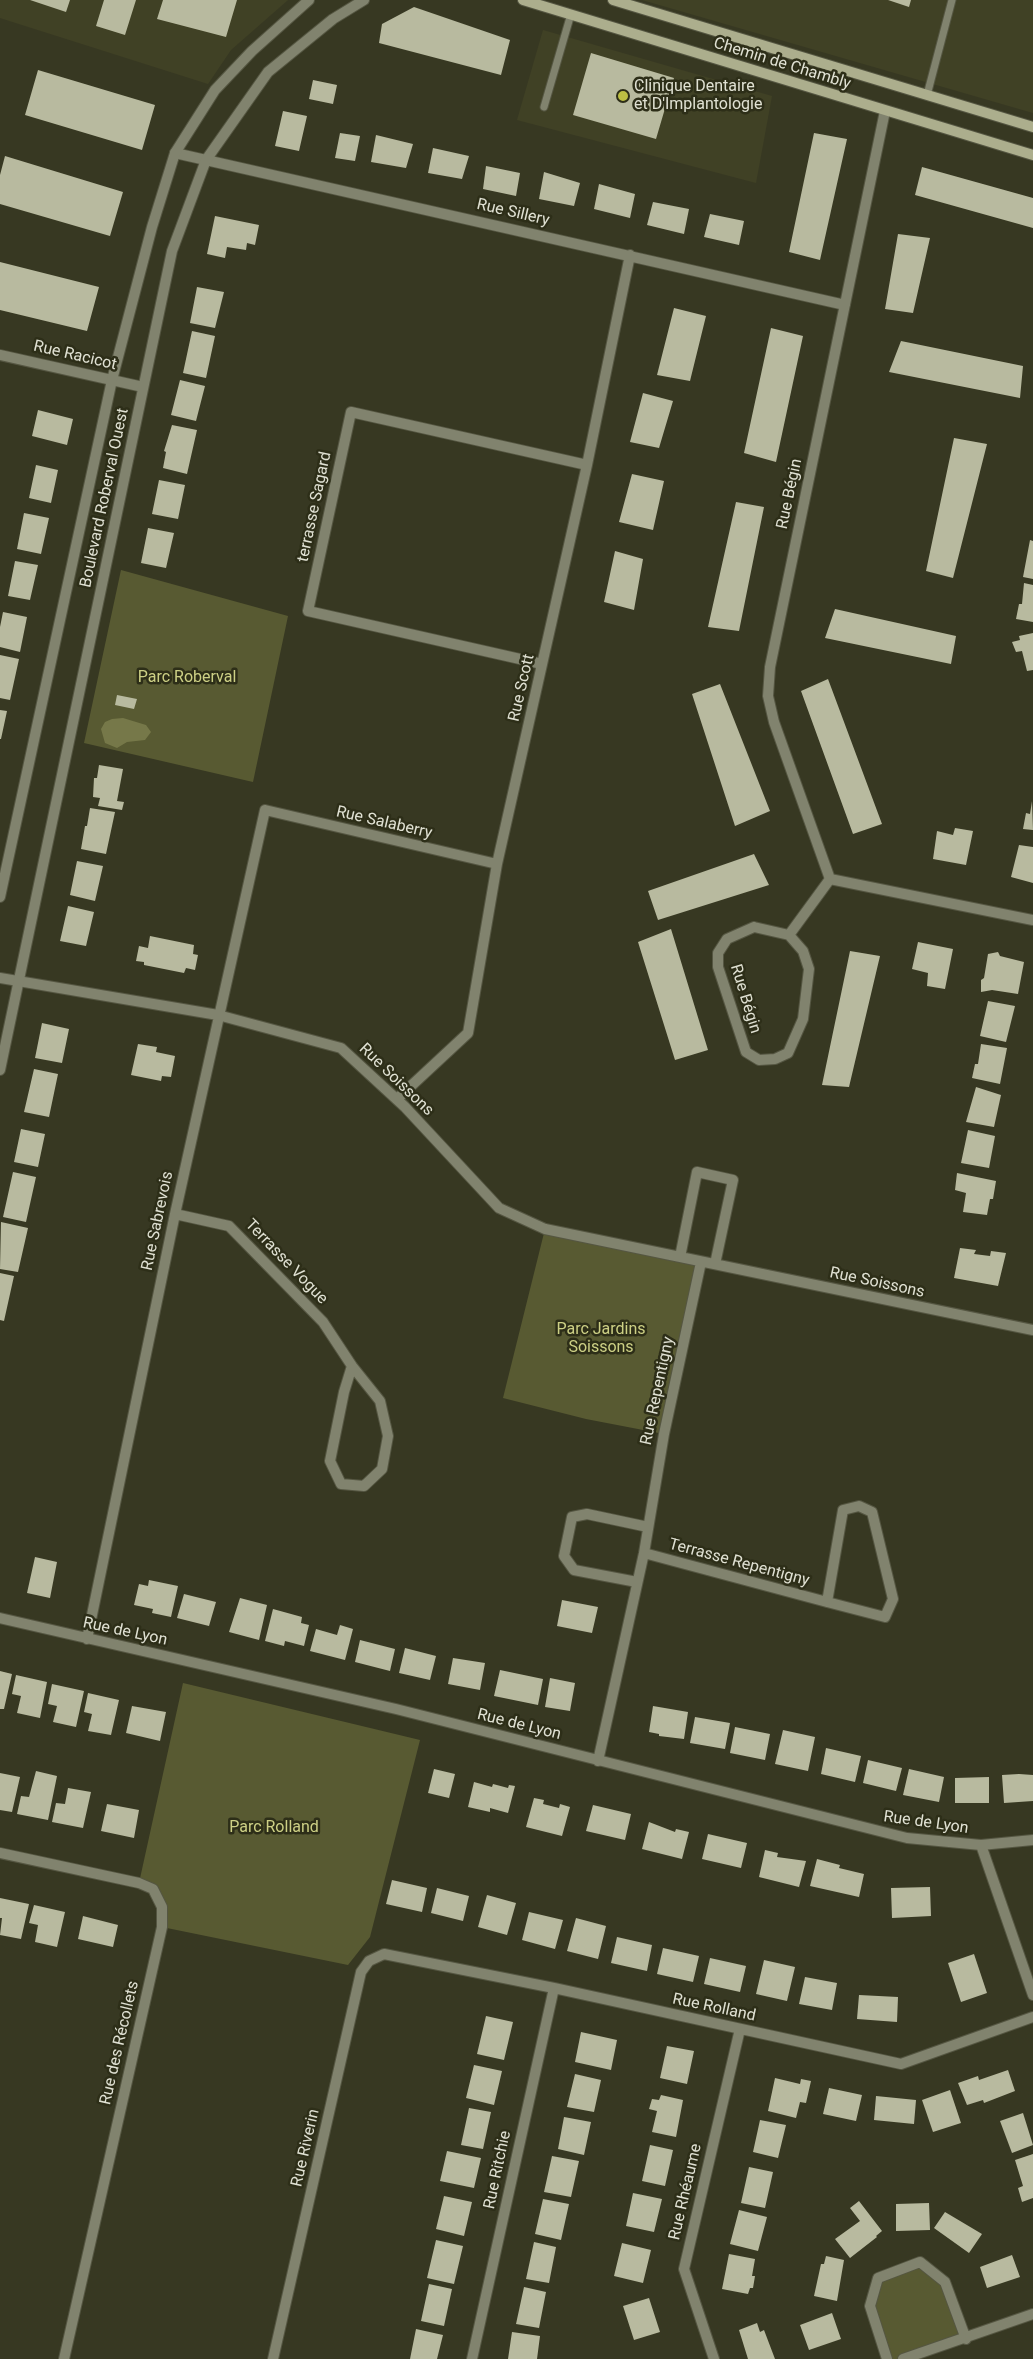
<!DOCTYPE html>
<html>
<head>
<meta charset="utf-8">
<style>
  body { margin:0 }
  canvas { display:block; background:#373822 }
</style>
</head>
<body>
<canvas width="1033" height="2359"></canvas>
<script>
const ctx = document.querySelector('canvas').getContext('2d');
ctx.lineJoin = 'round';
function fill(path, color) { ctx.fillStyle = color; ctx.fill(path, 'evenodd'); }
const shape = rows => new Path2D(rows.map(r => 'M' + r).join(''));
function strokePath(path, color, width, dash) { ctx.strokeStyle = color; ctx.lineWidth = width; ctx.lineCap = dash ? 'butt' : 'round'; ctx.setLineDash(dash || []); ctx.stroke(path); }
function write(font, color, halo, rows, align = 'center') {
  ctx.font = font + ' Roboto,sans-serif'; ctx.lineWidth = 5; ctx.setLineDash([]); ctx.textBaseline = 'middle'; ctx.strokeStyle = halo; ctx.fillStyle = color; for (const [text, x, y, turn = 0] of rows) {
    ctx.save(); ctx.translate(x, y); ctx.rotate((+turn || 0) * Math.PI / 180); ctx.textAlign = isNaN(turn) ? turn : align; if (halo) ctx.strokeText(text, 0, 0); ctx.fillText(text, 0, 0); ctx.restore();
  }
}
fill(shape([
  [0,0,288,0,231,50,208,84,0,18],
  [642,0,1033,0,1033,113],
  [543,30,772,96,756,183,517,120]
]), '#404125');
fill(shape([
  [121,570,288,616,253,782,84,743],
  [545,1229,701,1262,664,1434,586,1419,503,1398],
  [183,1683,420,1740,370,1937,348,1965,162,1927,153,1889,139,1883],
  [920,2262,945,2282,966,2339,903,2359,887,2359,870,2306,878,2278]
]), '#585a32');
fill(shape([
  [123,718,146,725,151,732,145,740,127,742,117,748,105,743,101,729,105,722,112,719]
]), '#767849');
fill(shape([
  [30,0,70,0,66,12],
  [104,0,136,0,125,35,96,26],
  [163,0,237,0,226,37,157,19],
  [888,0,911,0,909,7],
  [414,7,510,40,501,75,379,43,382,24],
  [591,53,674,78,656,139,573,115],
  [38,70,155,105,142,150,25,115],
  [313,80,337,85,333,104,309,99],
  [283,111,307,116,299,151,275,146],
  [340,133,360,136,355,161,335,158],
  [814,133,847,139,820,260,789,252],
  [376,135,413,144,406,168,371,162],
  [433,148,469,156,462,179,428,173],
  [5,156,123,192,110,236,0,204,0,175],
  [486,166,520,173,516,196,483,189],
  [922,167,1033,198,1033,228,915,195],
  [544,172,580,183,574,206,539,199],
  [599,184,635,194,630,218,594,209],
  [653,202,689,209,684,234,647,225],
  [710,214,744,221,739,245,704,237],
  [215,216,259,225,255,245,247,243,246,250,227,247,225,258,207,254],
  [898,234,930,238,913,313,885,309],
  [0,262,99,287,87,331,0,310],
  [197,287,224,292,215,328,190,323],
  [674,308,706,316,690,381,657,375],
  [771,328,803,336,776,462,744,453],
  [192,331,215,336,206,378,183,373],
  [901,341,1023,366,1020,398,889,372],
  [180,380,205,386,196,421,171,415],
  [643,393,673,401,659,448,630,442],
  [38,410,73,419,67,445,32,436],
  [172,425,197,430,187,474,163,468,166,452,164,451],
  [954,438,987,444,953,578,926,571],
  [36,465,58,470,51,503,29,498],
  [632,474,664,481,653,530,619,522],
  [159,480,185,485,178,519,152,514],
  [736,502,764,507,739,631,708,627],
  [24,513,49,518,41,554,17,549],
  [148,528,174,533,166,568,141,563],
  [1030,540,1033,541,1033,579,1023,577],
  [615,551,643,559,634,610,604,602],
  [15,561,38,565,30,600,8,596],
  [1024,583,1033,585,1033,622,1016,619,1019,604,1022,604],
  [835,609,956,636,951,664,825,638],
  [3,612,27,617,20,652,0,647,0,627],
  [1033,633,1033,670,1027,671,1022,651,1016,652,1012,642,1020,640,1019,636],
  [0,655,19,659,10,700,0,698],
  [828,679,882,824,853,834,801,691],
  [720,684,770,811,735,826,692,694],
  [117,695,137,699,134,709,115,705],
  [0,710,7,711,1,739,0,739],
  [99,765,123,769,117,801,124,802,122,810,98,806,100,798,93,797,94,778,97,778],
  [1032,801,1033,830,1023,829,1026,813,1030,814],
  [90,808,115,812,106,854,81,849,85,826,87,826],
  [955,828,973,831,966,865,933,859,937,831,953,835],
  [1019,845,1033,847,1033,883,1011,877],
  [754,854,769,885,658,920,648,891],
  [77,861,103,866,95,901,70,895],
  [68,906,94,912,86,946,60,941],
  [671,929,708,1050,675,1060,638,942],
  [150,936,194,945,193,954,198,955,195,970,186,968,184,973,144,965,144,962,136,961,139,946,148,948],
  [918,942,953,949,945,989,927,986,928,973,912,969],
  [850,951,880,956,849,1087,822,1085],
  [998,952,1000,956,1024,962,1018,994,992,990,981,992,981,980,984,978,988,954],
  [988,1001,1015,1006,1006,1042,980,1036],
  [42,1023,69,1029,62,1063,35,1058],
  [138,1044,157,1047,156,1052,175,1056,171,1077,162,1076,161,1081,131,1075],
  [981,1044,1007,1048,1000,1084,972,1078,975,1064,978,1064],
  [34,1069,58,1074,49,1117,24,1112],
  [976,1087,1001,1095,994,1127,966,1122],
  [21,1129,45,1134,38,1167,14,1162],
  [968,1130,995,1136,989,1168,961,1163],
  [13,1172,36,1177,26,1222,3,1217],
  [957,1173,996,1181,993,1199,990,1199,987,1215,963,1212,966,1193,955,1190],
  [1,1222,28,1228,18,1272,0,1269],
  [960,1248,976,1250,974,1254,990,1256,991,1251,1006,1253,998,1286,954,1278],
  [0,1273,14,1276,4,1321,0,1320],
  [35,1557,57,1562,50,1598,27,1593],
  [149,1580,178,1586,171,1617,152,1613,153,1609,134,1605,139,1584,148,1586],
  [184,1594,216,1602,209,1626,177,1618],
  [240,1598,267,1605,259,1640,229,1632],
  [562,1600,598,1607,592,1633,557,1626],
  [273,1609,302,1617,301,1623,309,1625,304,1646,285,1641,284,1646,265,1641],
  [340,1625,353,1629,345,1660,310,1651,316,1629,337,1635],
  [360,1640,395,1649,390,1671,355,1662],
  [405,1648,436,1656,430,1680,399,1673],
  [453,1658,485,1663,480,1690,448,1684],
  [500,1670,543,1679,538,1705,494,1696],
  [0,1671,12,1674,4,1709,0,1709],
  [16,1675,47,1682,40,1718,17,1713,21,1696,12,1694],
  [550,1678,575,1683,570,1711,545,1707],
  [52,1684,84,1691,76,1727,53,1722,57,1706,48,1704],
  [88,1693,119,1700,111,1735,88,1731,92,1714,84,1712],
  [132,1706,166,1712,160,1741,126,1733],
  [653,1706,688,1712,684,1739,659,1736,659,1734,649,1732],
  [695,1717,730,1723,725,1749,690,1743],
  [735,1727,770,1734,765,1760,730,1753],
  [783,1730,815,1737,808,1771,775,1764],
  [826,1748,861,1756,855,1782,821,1774],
  [868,1760,902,1768,896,1791,863,1783],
  [434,1769,455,1774,449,1798,428,1793],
  [909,1769,944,1777,939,1802,903,1795],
  [36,1771,57,1776,48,1820,17,1814,21,1796,29,1797],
  [0,1773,20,1777,12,1812,0,1810],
  [1019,1774,1033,1775,1033,1801,1004,1803,1002,1775],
  [989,1777,989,1803,955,1803,955,1778],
  [474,1782,492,1787,493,1784,508,1788,509,1785,515,1786,508,1813,490,1808,490,1812,468,1807],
  [68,1788,91,1792,83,1828,52,1822,56,1803,65,1804],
  [534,1798,544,1800,543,1804,559,1808,560,1804,570,1807,562,1836,526,1827],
  [107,1804,139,1810,134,1838,101,1831],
  [593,1805,631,1814,625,1840,586,1831],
  [649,1822,675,1832,676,1829,689,1832,682,1859,642,1849],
  [708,1834,747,1843,741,1868,702,1859],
  [765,1850,778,1853,777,1857,806,1861,799,1887,759,1877],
  [817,1859,840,1865,839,1868,864,1874,859,1897,810,1886],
  [392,1880,427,1888,422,1912,386,1904],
  [930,1887,931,1916,892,1918,891,1888],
  [437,1888,469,1896,463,1921,431,1913],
  [487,1895,516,1903,507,1935,478,1927],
  [0,1898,29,1904,21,1939,0,1935,2,1918,0,1918],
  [34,1905,65,1912,57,1947,35,1942,38,1925,29,1923],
  [529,1912,563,1920,555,1949,522,1940],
  [83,1916,118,1925,113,1947,78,1939],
  [576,1918,606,1926,598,1959,567,1951],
  [617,1937,652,1945,647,1971,611,1963],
  [663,1948,699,1956,693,1982,657,1974],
  [974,1954,987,1993,961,2002,948,1963],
  [710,1958,746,1966,740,1992,704,1984],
  [764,1960,795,1967,787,2001,756,1994],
  [805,1977,837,1983,832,2010,799,2004],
  [859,1995,898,1997,897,2022,857,2019],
  [486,2016,513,2022,504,2060,477,2054],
  [581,2032,617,2040,611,2070,575,2062],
  [667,2046,694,2051,687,2084,660,2078],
  [474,2065,502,2071,494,2105,466,2098],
  [1008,2070,1015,2091,984,2103,983,2100,967,2105,958,2083,978,2076,979,2080],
  [575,2074,601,2080,594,2112,567,2107],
  [775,2078,800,2084,801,2079,811,2081,806,2103,800,2102,796,2118,768,2111],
  [829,2088,862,2095,856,2121,823,2114],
  [950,2090,961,2123,933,2132,922,2100],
  [661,2095,683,2100,676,2137,652,2132,657,2111,649,2109,652,2099,659,2100],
  [876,2096,916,2100,914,2124,874,2120],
  [469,2108,491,2112,483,2149,461,2145],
  [1023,2113,1033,2145,1012,2153,1000,2121],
  [564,2117,591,2122,584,2155,558,2149],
  [760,2120,786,2125,778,2158,753,2152],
  [650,2145,673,2150,665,2186,642,2181],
  [447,2151,481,2158,474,2188,440,2181],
  [1033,2154,1033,2198,1022,2202,1018,2188,1023,2186,1015,2160],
  [552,2156,579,2161,571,2197,544,2192],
  [749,2167,773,2172,765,2208,741,2203],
  [633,2193,662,2199,654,2232,626,2226],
  [444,2196,472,2202,464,2236,436,2229],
  [543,2199,569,2204,561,2240,535,2234],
  [859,2201,882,2231,876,2236,877,2237,850,2258,835,2239,860,2221,850,2208],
  [929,2203,930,2230,896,2231,896,2204],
  [739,2210,767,2217,758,2251,730,2244],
  [945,2212,982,2234,969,2253,934,2228],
  [436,2240,463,2246,454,2284,427,2278],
  [534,2242,556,2247,549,2283,526,2279],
  [622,2243,651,2250,643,2283,614,2276],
  [729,2254,755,2259,752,2276,755,2276,753,2288,750,2288,748,2294,722,2289],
  [1012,2255,1020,2277,987,2288,980,2267],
  [826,2256,844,2260,837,2301,814,2296,821,2264,824,2264],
  [429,2284,452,2289,444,2326,421,2321],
  [524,2287,546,2292,539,2328,516,2324],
  [649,2298,660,2332,634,2340,623,2306],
  [832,2313,841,2339,809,2350,800,2325],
  [757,2323,760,2332,764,2330,775,2359,748,2359,739,2330],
  [416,2329,443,2335,437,2359,410,2359],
  [512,2332,540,2336,537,2359,508,2359]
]), '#b8ba9f');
const service = shape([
  [927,95,952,0],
  [544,107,571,14]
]);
const minor = shape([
  [885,111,770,667,768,696,774,722,830,879,1033,920],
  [175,153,845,305],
  [0,355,143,387],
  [542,664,308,611,351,412,587,465],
  [754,927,789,935,803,951,809,969,803,1019,788,1053,775,1059,759,1060,746,1052,718,967,718,953,727,939,754,927],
  [789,935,830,879],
  [0,978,218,1015,341,1048,405,1107,499,1208,545,1229,1033,1330],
  [397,1099,468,1033,497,864,587,465,630,255],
  [175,1214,229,1226,323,1322,352,1366,380,1401,388,1436,382,1469,364,1486,341,1484,330,1461,344,1392,352,1366],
  [680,1257,697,1172,733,1180,715,1264],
  [644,1553,827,1602,885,1617,893,1599,872,1512,859,1506,843,1510,827,1602],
  [637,1582,574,1570,564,1556,572,1517,587,1514,648,1527],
  [0,1618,396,1709,907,1838,981,1845,1033,1840],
  [87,1639,175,1214,265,810,497,864],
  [598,1761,644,1553,664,1434,701,1262],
  [981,1845,1033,1995],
  [0,1853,139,1883,153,1889,162,1907,162,1927,64,2359],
  [273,2359,361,1972,369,1961,384,1954,554,1988,901,2064,1033,2017],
  [472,2359,554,1988],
  [714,2359,684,2269,740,2029],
  [887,2359,870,2306,878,2278,920,2262,945,2282,966,2339],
  [903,2359,1033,2314]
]);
const tertiary = shape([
  [0,897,112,380,152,227,175,153,215,90,252,51,309,0],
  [0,1070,172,251,206,160,268,72,333,19,364,0]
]);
const secondary = shape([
  [523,0,1033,155],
  [613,0,1033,127]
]);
strokePath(service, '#555642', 9);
strokePath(minor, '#555642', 12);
strokePath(tertiary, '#555642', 12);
strokePath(secondary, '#555642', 12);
strokePath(service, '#81836e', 7);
strokePath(minor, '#81836e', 10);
strokePath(tertiary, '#81836e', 10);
strokePath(secondary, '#acae8d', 10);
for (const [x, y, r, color] of [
  [623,96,6,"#bdbf43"]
]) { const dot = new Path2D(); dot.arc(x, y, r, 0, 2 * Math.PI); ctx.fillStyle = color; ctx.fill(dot); strokePath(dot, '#2d2e18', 2); }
write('16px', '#e0e1d3', '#2d2e18', [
  ["Chemin de Chambly",782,64,17],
  ["Rue Sillery",513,213,13],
  ["Rue Racicot",75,356,13],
  ["Rue Bégin",790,494,-78],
  ["Boulevard Roberval Ouest",105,498,-78],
  ["terrasse Sagard",315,507,-78],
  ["Rue Scott",522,688,-77],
  ["Rue Salaberry",384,823,13],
  ["Rue Bégin",745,999,73],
  ["Rue Soissons",396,1080,44],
  ["Rue Sabrevois",158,1221,-78],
  ["Terrasse Vogue",286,1262,46],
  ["Rue Soissons",877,1283,12],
  ["Rue Repentigny",658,1391,-78],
  ["Terrasse Repentigny",739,1563,15],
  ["Rue de Lyon",125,1632,12],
  ["Rue de Lyon",519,1725,14],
  ["Rue de Lyon",926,1823,8],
  ["Rue Rolland",714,2008,12],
  ["Rue des Récollets",120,2043,-77],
  ["Rue Riverin",306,2148,-77],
  ["Rue Ritchie",498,2170,-78],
  ["Rue Rhéaume",686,2192,-77]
]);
write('16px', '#e0e1d3', '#2d2e18', [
  ["Clinique Dentaire",634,87],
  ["et D'Implantologie",634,105]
], 'left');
write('16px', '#cdd085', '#2d2e18', [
  ["Parc Roberval",187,678],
  ["Parc Jardins",601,1330],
  ["Soissons",601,1348],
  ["Parc Rolland",274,1828]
]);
</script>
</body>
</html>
